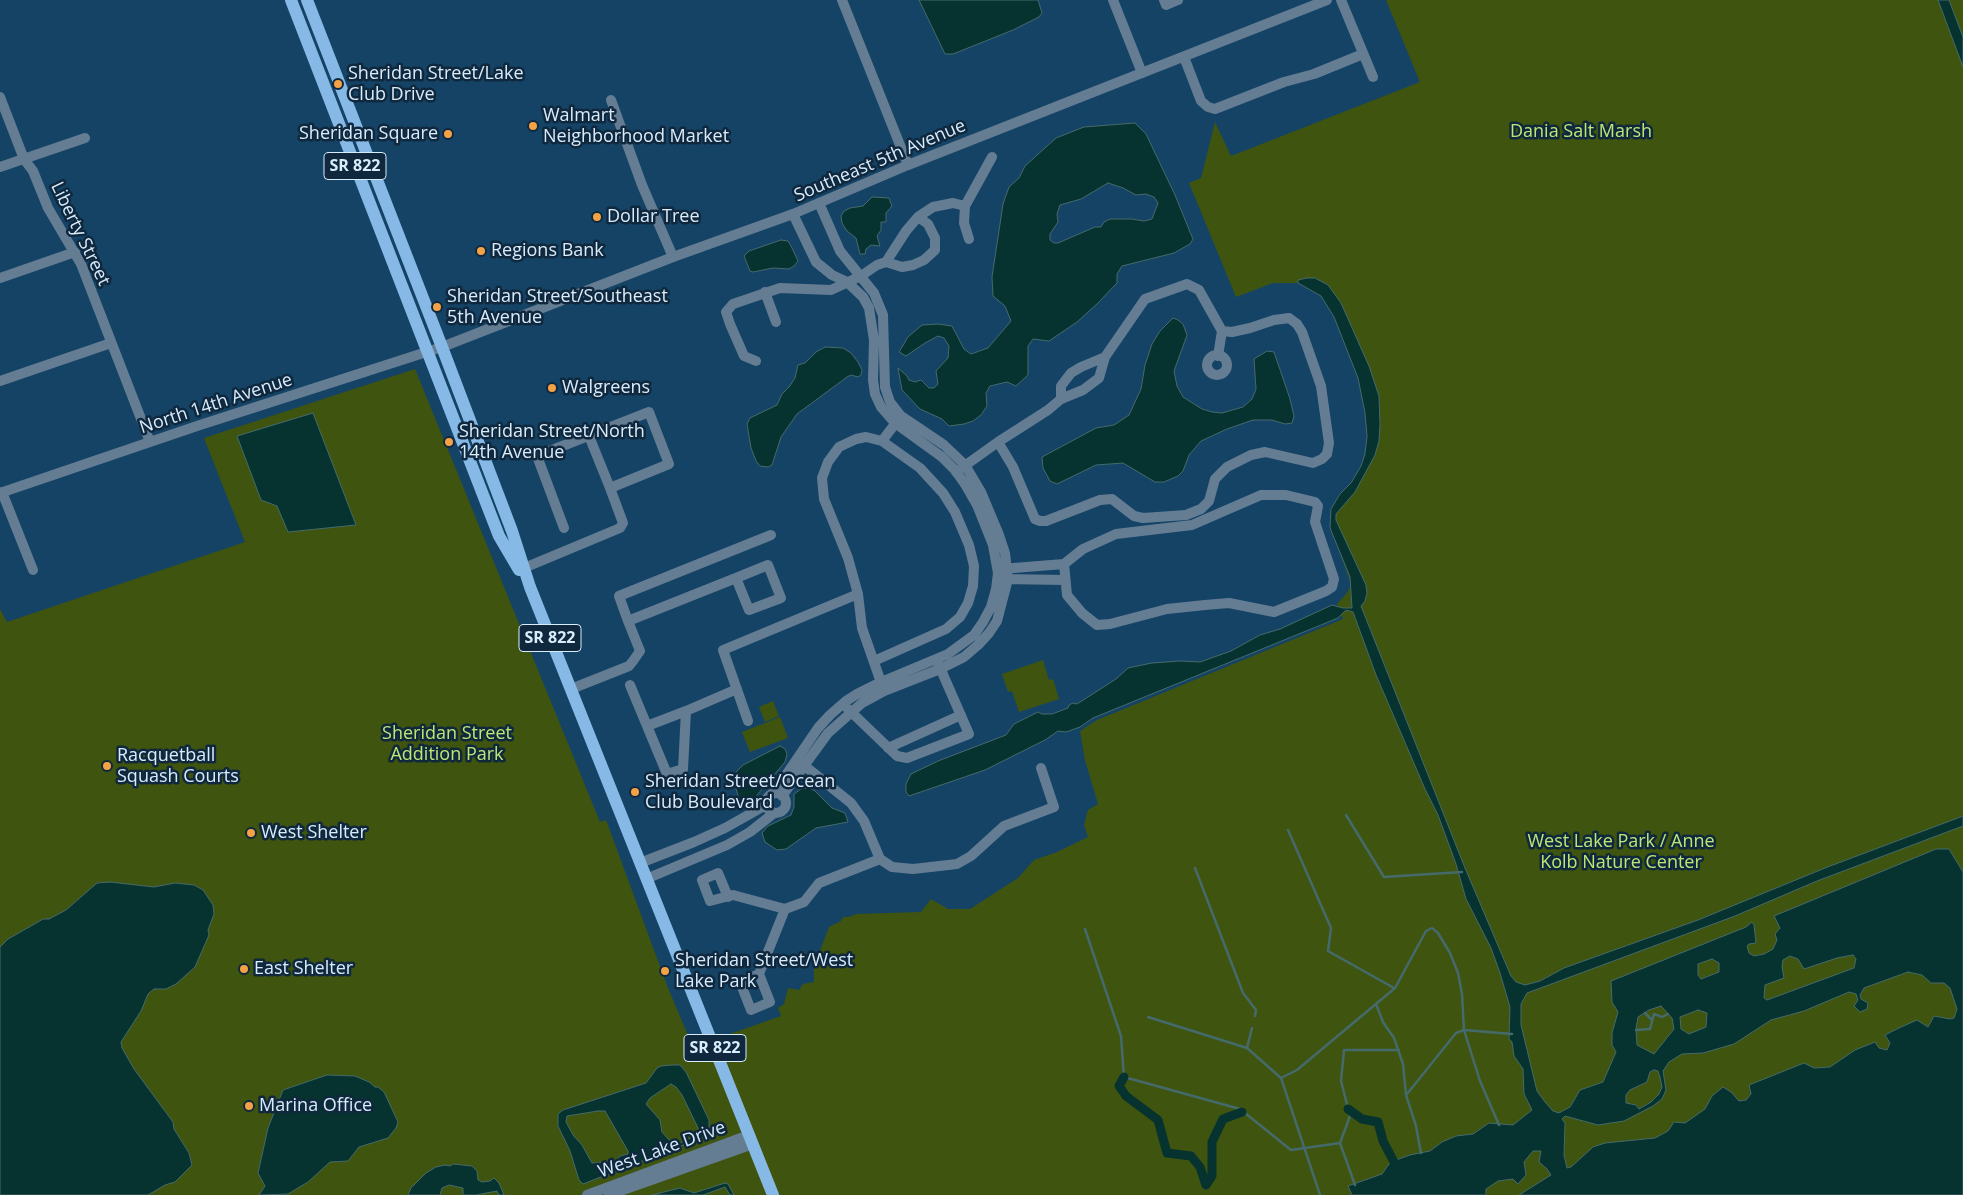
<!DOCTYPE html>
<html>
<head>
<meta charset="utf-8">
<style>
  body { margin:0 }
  canvas { display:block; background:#144366 }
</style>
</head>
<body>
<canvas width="1963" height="1195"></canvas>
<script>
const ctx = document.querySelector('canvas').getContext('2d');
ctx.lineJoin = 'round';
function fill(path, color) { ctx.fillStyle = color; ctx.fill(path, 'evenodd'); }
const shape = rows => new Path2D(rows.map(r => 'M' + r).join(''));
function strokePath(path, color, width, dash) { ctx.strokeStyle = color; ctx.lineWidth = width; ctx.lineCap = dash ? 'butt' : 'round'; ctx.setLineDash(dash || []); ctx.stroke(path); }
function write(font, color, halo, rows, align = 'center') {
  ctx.font = font + ' "Open Sans",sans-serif'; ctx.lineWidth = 5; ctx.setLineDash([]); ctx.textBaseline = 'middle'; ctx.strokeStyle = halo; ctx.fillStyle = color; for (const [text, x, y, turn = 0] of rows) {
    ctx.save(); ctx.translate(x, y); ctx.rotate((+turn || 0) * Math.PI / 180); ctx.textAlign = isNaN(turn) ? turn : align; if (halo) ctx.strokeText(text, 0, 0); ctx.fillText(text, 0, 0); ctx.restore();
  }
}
fill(shape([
  [1386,0,1963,0,1963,1195,0,1195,0,609,7,622,245,542,204,438,415,369,600,822,606,820,668,988,693,1047,781,1016,778,1008,784,1004,788,988,799,990,803,984,814,982,814,967,829,927,841,921,843,917,849,917,856,914,921,912,931,899,948,909,970,909,1018,878,1034,860,1057,852,1088,837,1084,825,1088,810,1098,804,1085,760,1080,731,1097,720,1343,619,1337,604,1347,593,1351,585,1353,612,1366,624,1331,529,1336,520,1336,513,1355,492,1375,455,1369,366,1341,303,1299,280,1298,283,1273,283,1236,297,1189,183,1201,178,1215,122,1231,156,1420,82],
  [1043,660,1049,680,1053,679,1059,699,1019,712,1012,691,1008,692,1002,674],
  [773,701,779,716,765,722,759,707],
  [780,717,788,738,750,752,742,732]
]), '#3f540e');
const water = shape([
  [919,0,1038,0,1042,13,1039,17,1013,30,953,54,945,54,919,0],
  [1938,0,1949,0,1963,37,1963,67,1938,0],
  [1135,123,1146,134,1175,195,1190,232,1193,239,1190,244,1174,253,1122,266,1117,274,1117,283,1098,303,1077,322,1049,341,1033,339,1028,346,1028,375,1016,386,1007,382,990,386,986,393,987,406,981,415,973,421,964,424,949,426,942,419,920,409,902,390,898,368,907,376,909,380,915,382,921,380,929,388,934,388,938,384,936,371,948,358,949,346,944,338,938,336,925,343,906,356,899,352,908,337,922,325,938,324,952,326,964,349,971,354,988,348,1011,321,1005,306,993,296,992,277,1003,204,1009,187,1019,178,1025,166,1056,138,1084,127,1135,123],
  [1108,183,1123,188,1136,195,1146,194,1154,197,1158,203,1152,219,1144,221,1132,219,1110,219,1104,222,1101,227,1095,227,1058,243,1054,243,1050,240,1050,234,1058,222,1057,214,1060,205,1081,199,1108,183],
  [872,197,889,198,892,206,886,213,886,222,881,222,881,230,877,236,880,246,871,245,866,249,865,254,860,254,856,238,847,231,842,223,841,216,844,211,850,208,863,206,872,197],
  [781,240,788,241,791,246,798,261,794,266,789,269,773,268,753,272,750,271,744,256,749,251,781,240],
  [1307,278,1315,278,1328,285,1341,303,1369,366,1379,396,1380,424,1379,441,1375,455,1355,492,1336,514,1336,520,1366,585,1367,593,1365,601,1361,606,1465,868,1511,976,1516,982,1525,985,1540,981,1564,968,1698,920,1825,868,1963,816,1963,826,1817,881,1735,916,1527,993,1521,1004,1521,1025,1537,1091,1545,1102,1553,1111,1559,1113,1570,1107,1580,1090,1603,1082,1616,1052,1612,1045,1612,1033,1618,1012,1612,1002,1611,981,1746,927,1752,922,1754,925,1756,943,1749,944,1747,946,1749,953,1754,956,1764,954,1773,949,1777,940,1775,934,1780,928,1774,916,1936,849,1949,849,1963,872,1963,1195,1519,1195,1551,1175,1547,1169,1539,1162,1541,1151,1533,1151,1524,1162,1526,1175,1518,1184,1513,1179,1498,1181,1486,1189,1486,1195,1352,1195,1348,1186,1382,1174,1389,1164,1396,1160,1410,1155,1430,1151,1442,1142,1456,1136,1473,1134,1489,1123,1513,1125,1532,1110,1524,1094,1523,1069,1514,1056,1512,1042,1509,1039,1510,1007,1500,973,1491,948,1466,899,1456,864,1438,815,1425,789,1376,675,1353,612,1346,610,1338,618,1093,718,1080,727,1066,732,1058,731,1045,740,985,770,909,796,906,792,906,784,911,774,938,761,1006,735,1014,724,1038,712,1042,714,1052,714,1068,708,1069,705,1073,703,1077,704,1116,679,1128,668,1152,663,1180,661,1200,662,1231,651,1260,635,1280,629,1332,605,1343,608,1352,608,1350,577,1330,528,1331,509,1340,494,1351,483,1361,466,1365,454,1367,436,1365,413,1358,378,1334,317,1321,296,1298,283,1298,280,1307,278],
  [1853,955,1856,959,1854,968,1767,1000,1764,998,1765,985,1784,978,1782,967,1783,960,1790,956,1798,959,1804,969,1837,958,1853,955],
  [1712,959,1719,963,1719,972,1701,979,1698,975,1698,964,1712,959],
  [1908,972,1922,975,1931,983,1944,983,1950,988,1957,1009,1954,1018,1950,1019,1934,1016,1928,1027,1917,1020,1901,1027,1885,1035,1890,1043,1887,1050,1879,1048,1875,1042,1855,1050,1830,1067,1814,1068,1804,1063,1749,1085,1751,1094,1746,1100,1739,1101,1731,1092,1723,1087,1712,1096,1705,1109,1685,1123,1674,1122,1668,1131,1655,1138,1605,1143,1593,1147,1571,1167,1567,1168,1564,1155,1565,1123,1562,1119,1565,1116,1598,1125,1624,1121,1653,1106,1662,1099,1666,1090,1663,1071,1669,1062,1682,1054,1703,1053,1734,1044,1771,1020,1804,1011,1849,992,1856,994,1858,1000,1854,1006,1860,1012,1867,1009,1868,1003,1861,999,1860,995,1864,988,1908,972],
  [1661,1006,1672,1018,1674,1029,1654,1054,1637,1045,1636,1029,1638,1017,1649,1010,1661,1006],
  [1698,1010,1707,1013,1706,1027,1689,1034,1681,1029,1680,1017,1698,1010],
  [1654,1070,1658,1071,1660,1077,1662,1087,1659,1094,1651,1102,1639,1109,1636,1105,1626,1103,1626,1095,1630,1090,1647,1082,1650,1072,1654,1070],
  [1173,318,1178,320,1183,324,1187,335,1174,371,1177,386,1183,397,1202,409,1212,412,1222,413,1243,407,1252,399,1256,389,1254,359,1267,351,1274,352,1290,399,1294,416,1292,423,1285,424,1272,420,1253,420,1227,429,1201,441,1189,455,1183,471,1178,476,1164,482,1155,482,1123,463,1096,465,1057,484,1050,481,1043,468,1042,457,1096,428,1114,425,1129,415,1141,389,1145,365,1152,344,1160,331,1173,318],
  [825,347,843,348,851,353,858,362,862,370,861,375,858,377,851,375,847,377,797,414,781,437,772,465,768,467,760,466,756,461,751,448,747,424,750,418,777,405,782,394,789,387,795,378,798,365,805,363,816,352,825,347],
  [313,413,356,525,288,532,277,506,261,500,237,436,313,413],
  [780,746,785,749,787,754,785,762,752,801,746,804,740,802,734,782,736,772,743,765,780,746],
  [809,788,815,791,832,808,845,813,848,822,816,828,786,849,777,850,765,842,762,833,768,826,791,815,794,807,794,794,801,789,809,788],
  [110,882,154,887,175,883,194,885,203,890,213,905,214,914,208,930,209,935,195,967,176,984,166,989,154,989,148,994,141,1011,121,1042,122,1048,134,1069,173,1122,174,1129,189,1153,192,1165,175,1182,165,1185,148,1195,0,1195,0,947,8,939,38,922,43,919,49,919,66,910,97,883,110,882],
  [672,1065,680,1065,686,1072,709,1120,709,1132,706,1136,583,1184,579,1180,570,1151,558,1126,558,1114,563,1110,646,1083,657,1068,661,1066,672,1065],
  [671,1084,676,1087,682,1095,699,1130,698,1134,679,1144,669,1140,662,1132,660,1120,646,1104,650,1098,671,1084],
  [598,1111,605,1111,628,1151,628,1154,620,1156,616,1161,592,1163,582,1145,573,1135,566,1122,567,1116,598,1111],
  [327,1075,355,1076,369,1082,375,1087,378,1087,384,1092,398,1122,396,1128,388,1138,359,1147,348,1161,330,1162,308,1182,288,1194,259,1195,265,1186,258,1173,268,1128,283,1090,327,1075],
  [453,1164,472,1166,477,1171,478,1180,482,1182,490,1181,494,1178,499,1183,504,1195,499,1195,497,1191,476,1195,463,1195,463,1188,449,1185,442,1188,440,1195,408,1195,411,1188,426,1173,436,1167,445,1165,450,1166,453,1164],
  [725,1183,728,1184,734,1195,730,1195,725,1187,703,1195,652,1195,680,1188,694,1193,725,1183]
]);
fill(water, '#06332f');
strokePath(water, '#456a6c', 1);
strokePath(shape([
  [1346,815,1384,877,1462,872],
  [1288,830,1331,928,1328,951,1394,988],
  [1195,868,1243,993,1256,1010,1255,1016],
  [1085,929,1121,1036,1124,1077,1240,1109,1291,1150,1340,1143],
  [1376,1004,1383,1022,1394,1038,1403,1064,1406,1095,1416,1126,1421,1153],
  [1645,1013,1652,1020],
  [1148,1017,1247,1048,1281,1078,1320,1195],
  [1636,1030,1650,1029,1654,1014,1662,1017,1668,1014],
  [1247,1048,1252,1028],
  [1281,1078,1297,1070,1395,988,1426,931,1432,928,1438,933,1450,953,1458,973,1462,994,1464,1030,1480,1081,1499,1125],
  [1407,1094,1456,1033,1464,1030,1512,1034],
  [1355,1185,1340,1143,1350,1116,1341,1081,1344,1050,1399,1050]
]), '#456a6c', 2.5);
strokePath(shape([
  [1124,1077,1119,1086,1126,1096,1158,1120,1167,1153,1191,1156,1200,1167,1206,1185,1212,1176,1212,1142,1223,1119,1242,1112],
  [1348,1109,1362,1119,1378,1122,1383,1141,1394,1162]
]), '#06332f', 9);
strokePath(shape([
  [842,0,908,165],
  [1113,0,1142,73],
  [1164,0,1166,5,1178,0],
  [1341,0,1373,77],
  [1184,57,1201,101,1208,107,1215,109,1284,82,1314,74,1363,54],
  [0,97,24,159,33,171,48,208,81,264,150,442],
  [611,100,642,185,673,257],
  [0,167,85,138],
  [969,239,964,223,965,206,992,157],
  [886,262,906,231,918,217,933,207,953,203,965,206],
  [0,278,75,252],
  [765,292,776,322],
  '1207 365a10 10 0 1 1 20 0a10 10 0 1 1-20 0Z',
  [1218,356,1222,331],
  [756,361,744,356,730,324,726,312,733,304,780,288,831,290,861,276,877,265,886,262,902,267,913,265,924,260,935,250,935,238,928,224,918,217],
  [0,381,111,343],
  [1061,399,1061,386,1071,373,1081,367,1105,357],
  [589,436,610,488],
  [882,441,898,420],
  [956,472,998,442,1048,410,1061,399,1083,390,1099,378,1105,357,1145,299,1187,284,1199,290,1222,331,1232,332,1250,328,1274,320,1289,318,1297,324,1302,332,1321,386,1329,443,1327,454,1322,459,1313,463,1265,452,1251,455,1227,467,1215,479,1209,501,1201,509,1186,515,1143,518,1134,516,1112,499,1100,500,1046,521,1040,521,1035,519,1013,467,998,442],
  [2,492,33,570],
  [0,493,197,426,442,347],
  [1261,495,1286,495,1315,502,1318,506,1315,522,1334,579,1332,587,1326,591,1274,612,1229,603,1205,605,1167,609,1110,624,1097,625,1082,613,1067,595,1064,564,1083,549,1116,534,1192,525,1261,495],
  [524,568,620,528,623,523,610,488,669,464,649,412,537,456,564,528],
  [1001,569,1064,564],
  [1003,579,1065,580],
  [628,621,619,596,771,535],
  [874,661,946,629,960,617,968,603,973,586,974,566,969,545,955,512,943,493,920,468,882,441,866,437,856,439,839,447,828,462,822,478,824,499,848,558,858,594,862,628,883,688],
  [630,685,667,774,683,769,686,711,737,689],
  [571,689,629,666,633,661,640,651,628,621,736,578,749,610,781,598,768,565,736,578],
  [847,708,897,756,907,758,969,734,938,663],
  [748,721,723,650,858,594],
  [647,726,686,711],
  [888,748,961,715],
  [801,763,851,803,864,821,880,859],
  '766 803a10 10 0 1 1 20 0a10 10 0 1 1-20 0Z',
  [773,794,818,728,830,715,846,701,857,694,881,682,948,654,974,635,983,622,991,607,996,589,998,573,993,545,977,505,965,484,955,470,942,457,895,423,881,407,875,394,873,380,874,340,869,308,863,297,847,282,832,275,816,262,793,214],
  [782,796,828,733,862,703,884,691,940,669,964,657,978,645,989,633,997,621,1008,579,1005,553,999,535,981,492,965,465,944,445,901,416,890,402,885,387,883,315,874,293,840,251,819,203],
  [880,859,892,867,913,869,957,864,971,856,1004,826,1054,807,1041,768],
  [640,863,694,842,725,828,766,805],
  [646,879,727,845,750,832,774,813],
  [728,897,718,873,702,880,710,901,733,895,785,909,804,902,819,883,880,859],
  [759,974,740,982,751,1010,770,1002,759,974,785,909],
  [587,1195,749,1135],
  [609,1195,753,1144]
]), '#657d93', 10);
strokePath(shape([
  [442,347,673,257,793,214,908,165,1327,0]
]), '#657d93', 10);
strokePath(shape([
  [291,0,499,536,519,570],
  [307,0,442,347,512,531,530,587,773,1195]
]), '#86b9e5', 12);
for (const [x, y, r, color] of [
  [338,84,5,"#f5a246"],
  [533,126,5,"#f5a246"],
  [448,134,5,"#f5a246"],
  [597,217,5,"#f5a246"],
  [481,251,5,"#f5a246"],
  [437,307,5,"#f5a246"],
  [552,388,5,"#f5a246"],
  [449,442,5,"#f5a246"],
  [107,766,5,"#f5a246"],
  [635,792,5,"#f5a246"],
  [251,833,5,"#f5a246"],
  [244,969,5,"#f5a246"],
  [665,971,5,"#f5a246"],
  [249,1106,5,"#f5a246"]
]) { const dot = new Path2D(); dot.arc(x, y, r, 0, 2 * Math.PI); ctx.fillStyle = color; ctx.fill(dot); strokePath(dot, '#0f283d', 2); }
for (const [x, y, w] of [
  [355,166,62],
  [550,638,62],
  [715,1048,62]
]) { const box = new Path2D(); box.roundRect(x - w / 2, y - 13.5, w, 27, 4); ctx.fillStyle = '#0f283d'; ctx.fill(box); strokePath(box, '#d9ecfc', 1); }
write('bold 16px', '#d9ecfc', null, [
  ["SR 822",355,166],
  ["SR 822",550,638],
  ["SR 822",715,1048]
]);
write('18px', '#d9ecfc', '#0f283d', [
  ["Sheridan Street/Lake",348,74],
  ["Club Drive",348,95],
  ["Walmart",543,116],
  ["Neighborhood Market",543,137],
  ["Sheridan Square",438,134,"right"],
  ["Dollar Tree",607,217],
  ["Regions Bank",491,251],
  ["Sheridan Street/Southeast",447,297],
  ["5th Avenue",447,318],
  ["Walgreens",562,388],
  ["Sheridan Street/North",459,432],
  ["14th Avenue",459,453],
  ["Racquetball",117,756],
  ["Squash Courts",117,777],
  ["Sheridan Street/Ocean",645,782],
  ["Club Boulevard",645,803],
  ["West Shelter",261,833],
  ["Sheridan Street/West",675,961],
  ["Lake Park",675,982],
  ["East Shelter",254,969],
  ["Marina Office",259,1106]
], 'left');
write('18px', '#bee674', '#0f283d', [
  ["Dania Salt Marsh",1581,132],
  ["Sheridan Street",447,734],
  ["Addition Park",447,755],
  ["West Lake Park / Anne",1621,842],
  ["Kolb Nature Center",1621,863]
]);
write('18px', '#d9ecfc', '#0f283d', [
  ["Southeast 5th Avenue",880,161,-23],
  ["Liberty Street",80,234,64],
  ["North 14th Avenue",216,404,-18],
  ["West Lake Drive",662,1150,-20]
]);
</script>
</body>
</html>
